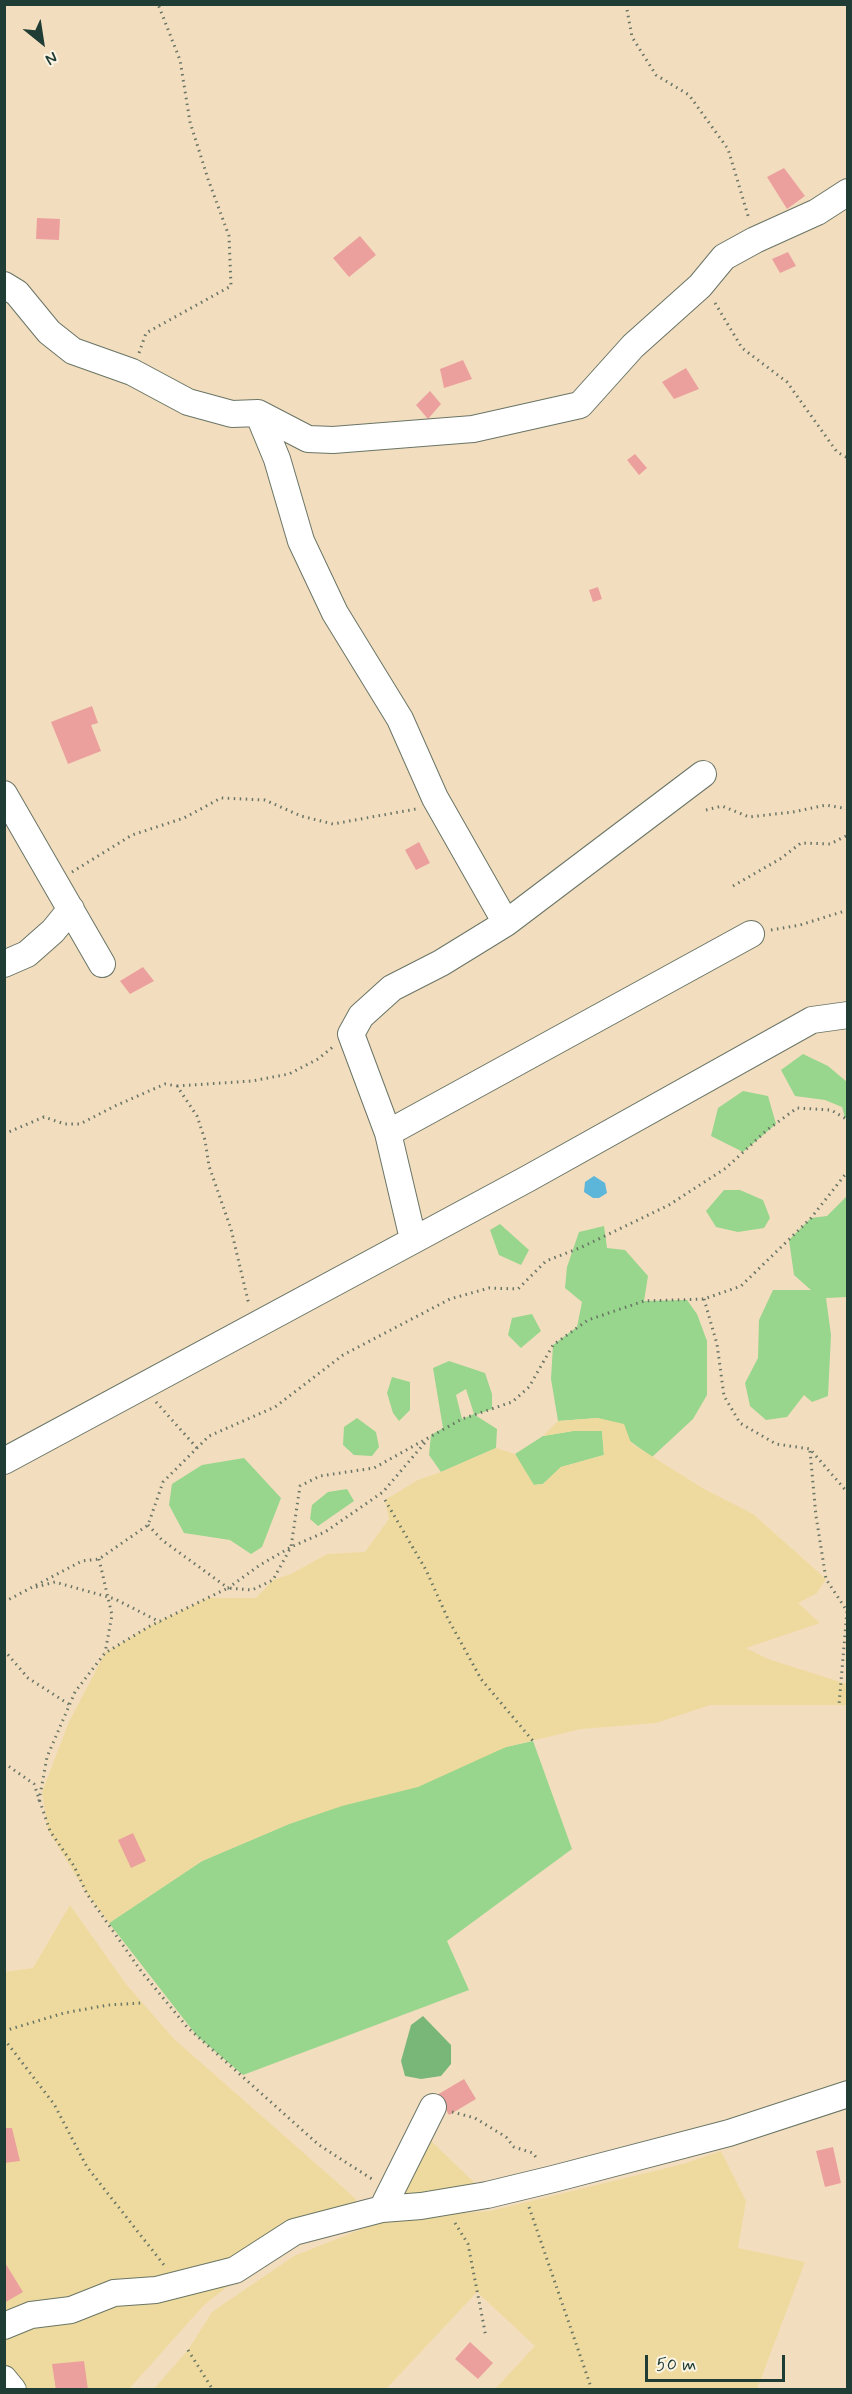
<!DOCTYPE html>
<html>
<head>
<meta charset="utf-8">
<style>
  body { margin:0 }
  #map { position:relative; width:852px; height:2394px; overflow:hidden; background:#f3ddbf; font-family:Mynerve,sans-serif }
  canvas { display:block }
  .frame { position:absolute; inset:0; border:6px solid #1f3d34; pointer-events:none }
  .north { position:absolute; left:12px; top:12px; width:60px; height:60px; -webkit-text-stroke:4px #fcf5e5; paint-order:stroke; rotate:150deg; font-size:16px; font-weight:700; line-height:24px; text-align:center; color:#1f3d34 }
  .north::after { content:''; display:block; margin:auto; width:21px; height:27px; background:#1f3d34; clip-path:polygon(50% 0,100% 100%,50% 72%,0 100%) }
  .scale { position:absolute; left:645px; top:2355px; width:140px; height:27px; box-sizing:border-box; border:3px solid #1f3d34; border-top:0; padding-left:8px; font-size:18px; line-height:21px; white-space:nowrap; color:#1f3d34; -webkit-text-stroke:4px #fcf5e5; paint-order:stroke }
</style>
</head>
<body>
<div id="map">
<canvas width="852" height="2394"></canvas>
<div class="frame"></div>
<div class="north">N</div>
<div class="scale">50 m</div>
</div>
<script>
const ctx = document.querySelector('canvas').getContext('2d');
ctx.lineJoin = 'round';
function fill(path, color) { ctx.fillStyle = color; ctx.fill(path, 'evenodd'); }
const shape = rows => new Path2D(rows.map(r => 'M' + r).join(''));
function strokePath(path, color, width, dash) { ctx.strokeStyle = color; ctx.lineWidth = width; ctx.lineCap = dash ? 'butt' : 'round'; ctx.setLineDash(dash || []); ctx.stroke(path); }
fill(shape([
  [803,1054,828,1066,847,1082,847,1117,845,1118,842,1107,825,1100,795,1096,781,1070],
  [743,1091,768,1096,776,1124,743,1152,711,1136,718,1108],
  [724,1190,740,1190,763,1200,770,1218,764,1228,738,1232,716,1227,706,1211],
  [847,1196,847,1297,826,1298,831,1335,828,1396,812,1402,804,1395,787,1417,766,1420,750,1406,745,1383,758,1358,759,1320,773,1290,811,1290,794,1275,789,1240,811,1218,827,1216],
  [500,1224,529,1250,521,1265,499,1255,490,1230],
  [604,1226,607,1248,625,1250,648,1276,644,1301,687,1300,697,1314,707,1341,707,1395,693,1419,652,1457,598,1418,558,1421,551,1379,553,1345,577,1327,582,1302,565,1288,567,1267,579,1232],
  [532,1314,541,1331,521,1348,508,1335,512,1318],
  [449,1361,485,1373,492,1394,492,1409,475,1415,497,1429,496,1448,441,1472,429,1455,431,1435,443,1428,433,1368],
  [466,1389,474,1414,462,1419,456,1395],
  [392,1377,410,1382,410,1410,399,1421,393,1413,387,1393],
  [357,1418,376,1432,379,1447,372,1456,354,1455,343,1445,344,1427],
  [573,1431,602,1431,604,1455,561,1467,543,1484,533,1485,515,1454,543,1436],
  [244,1458,281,1498,262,1547,251,1554,230,1540,184,1533,169,1505,172,1484,202,1465],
  [347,1489,354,1501,318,1526,310,1519,312,1505,328,1492],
  [533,1741,572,1849,447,1941,469,1990,243,2075,197,2036,109,1923,202,1861,289,1824,506,1747]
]), '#97d68c');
fill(shape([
  [423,2016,451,2045,451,2064,441,2076,421,2079,405,2076,401,2061,411,2025]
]), '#79b778');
fill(shape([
  [598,1418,624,1424,631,1443,704,1489,753,1514,826,1579,817,1593,798,1603,820,1623,746,1648,768,1659,847,1684,847,1705,710,1705,656,1723,581,1729,506,1747,418,1787,342,1806,289,1824,202,1861,109,1923,86,1892,48,1830,42,1792,69,1722,105,1653,150,1626,208,1598,256,1598,273,1580,291,1574,327,1554,365,1552,389,1519,385,1500,418,1480,441,1472,496,1448,515,1454,534,1485,543,1484,561,1467,604,1455,602,1431,573,1431,543,1436,558,1421],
  [70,1905,126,1984,174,2039,356,2199,354,2212,283,2242,203,2306,129,2389,5,2389,4,1972,33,1968],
  [429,2139,483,2191,389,2200],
  [721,2151,746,2201,738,2248,805,2262,757,2389,495,2389,535,2346,477,2292,386,2389,153,2390,188,2350,212,2312,294,2256,387,2219,490,2211,683,2164]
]), '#eeda9e');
fill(shape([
  [594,1176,605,1183,607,1193,599,1198,593,1198,584,1192,585,1182]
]), '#5bb6d9');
fill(shape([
  [784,168,805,196,787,209,767,177],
  [37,218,60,219,59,240,36,239],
  [360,236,376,255,349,277,333,258],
  [788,252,796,266,780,273,772,259],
  [463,360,472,379,444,388,440,369],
  [686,368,699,389,674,399,662,382],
  [430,391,441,404,428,419,416,405],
  [635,454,647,468,639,475,627,460],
  [598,587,602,599,593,602,589,590],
  [92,706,98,723,91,725,101,751,68,764,51,722],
  [419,842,430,863,416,870,405,850],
  [143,967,154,981,130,994,120,981],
  [133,1833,146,1861,131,1868,118,1840],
  [464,2079,476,2099,449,2115,437,2095],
  [4,2128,12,2128,20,2161,4,2163],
  [833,2147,841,2183,825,2187,816,2151],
  [4,2261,23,2292,4,2303],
  [470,2342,493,2363,478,2379,455,2359],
  [84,2361,88,2390,56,2390,52,2364]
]), '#eba09d');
const minor = shape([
  [4,285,17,293,49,332,73,351,132,372,188,402,232,414,258,413,277,459,301,541,335,613,400,719,435,798,506,923],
  [258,413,308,439,333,440,473,429,580,405,633,346,700,286,724,257,755,240,817,212,848,192],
  [4,794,102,964],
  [4,964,27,954,53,931,71,909],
  [388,1133,751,934],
  [413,1239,388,1133,351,1034,361,1016,392,988,441,963,506,923,703,774],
  [4,1461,529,1178,812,1020,848,1015],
  [382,2209,433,2107],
  [4,2326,31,2315,71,2310,114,2293,156,2290,235,2270,294,2232,382,2209,421,2206,487,2195,553,2179,729,2133,848,2094],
  [4,2379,13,2390]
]);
strokePath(minor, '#697565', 28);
strokePath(shape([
  [626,4,632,37,656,75,689,95,728,149,749,219],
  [715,303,742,348,787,382,837,452,848,458],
  [139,353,146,333,231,286,229,236,208,179,190,122,180,60,158,4],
  [706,810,722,806,749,817,793,812,826,805,848,809],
  [72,872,132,835,184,818,221,798,265,800,301,816,333,824,416,809],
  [733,886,780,859,801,843,830,844,848,835],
  [771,930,800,925,848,910],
  [177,1086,252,1081,289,1074,318,1059,334,1046],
  [4,1134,44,1117,65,1124,80,1124,115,1106,165,1084,177,1086,197,1116,205,1140,209,1166,231,1229,249,1305],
  [704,1299,717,1344,724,1396,740,1423,776,1444,810,1449,848,1493],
  [156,1402,197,1448],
  [810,1451,816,1516,826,1579,847,1611,839,1705],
  [385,1500,426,1570,448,1619,481,1679,533,1741],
  [148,1525,162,1540,228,1588,260,1565,291,1547,325,1532,383,1492,428,1439],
  [99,1559,112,1615,105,1653],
  [36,1587,55,1582,115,1599,160,1622],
  [4,1602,82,1561,99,1559,148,1525,163,1482,209,1436,275,1407,343,1355,450,1299,489,1288,518,1289,546,1261,582,1247,669,1205,726,1168,767,1130,797,1108,831,1110,848,1120],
  [4,1650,28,1678,70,1705],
  [4,1763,34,1784,50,1831,74,1866,87,1894,141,1971,187,2027,319,2145,372,2179],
  [39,1801,47,1757,75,1692,105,1653,150,1626,228,1588,252,1590,273,1580,291,1547,300,1486,320,1476,374,1468,462,1419,512,1402,529,1387,553,1345,588,1320,644,1301,704,1299,741,1286,811,1218,848,1171],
  [4,2031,64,2013,108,2005,142,2003],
  [4,2039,54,2104,87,2167,164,2265],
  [452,2112,475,2118,506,2137,514,2147,533,2153,538,2160],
  [529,2207,592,2390],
  [455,2223,468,2244,486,2337],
  [188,2350,213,2390]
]), '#697565', 3, [1.5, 4.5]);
strokePath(minor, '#fff', 26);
</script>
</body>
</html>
